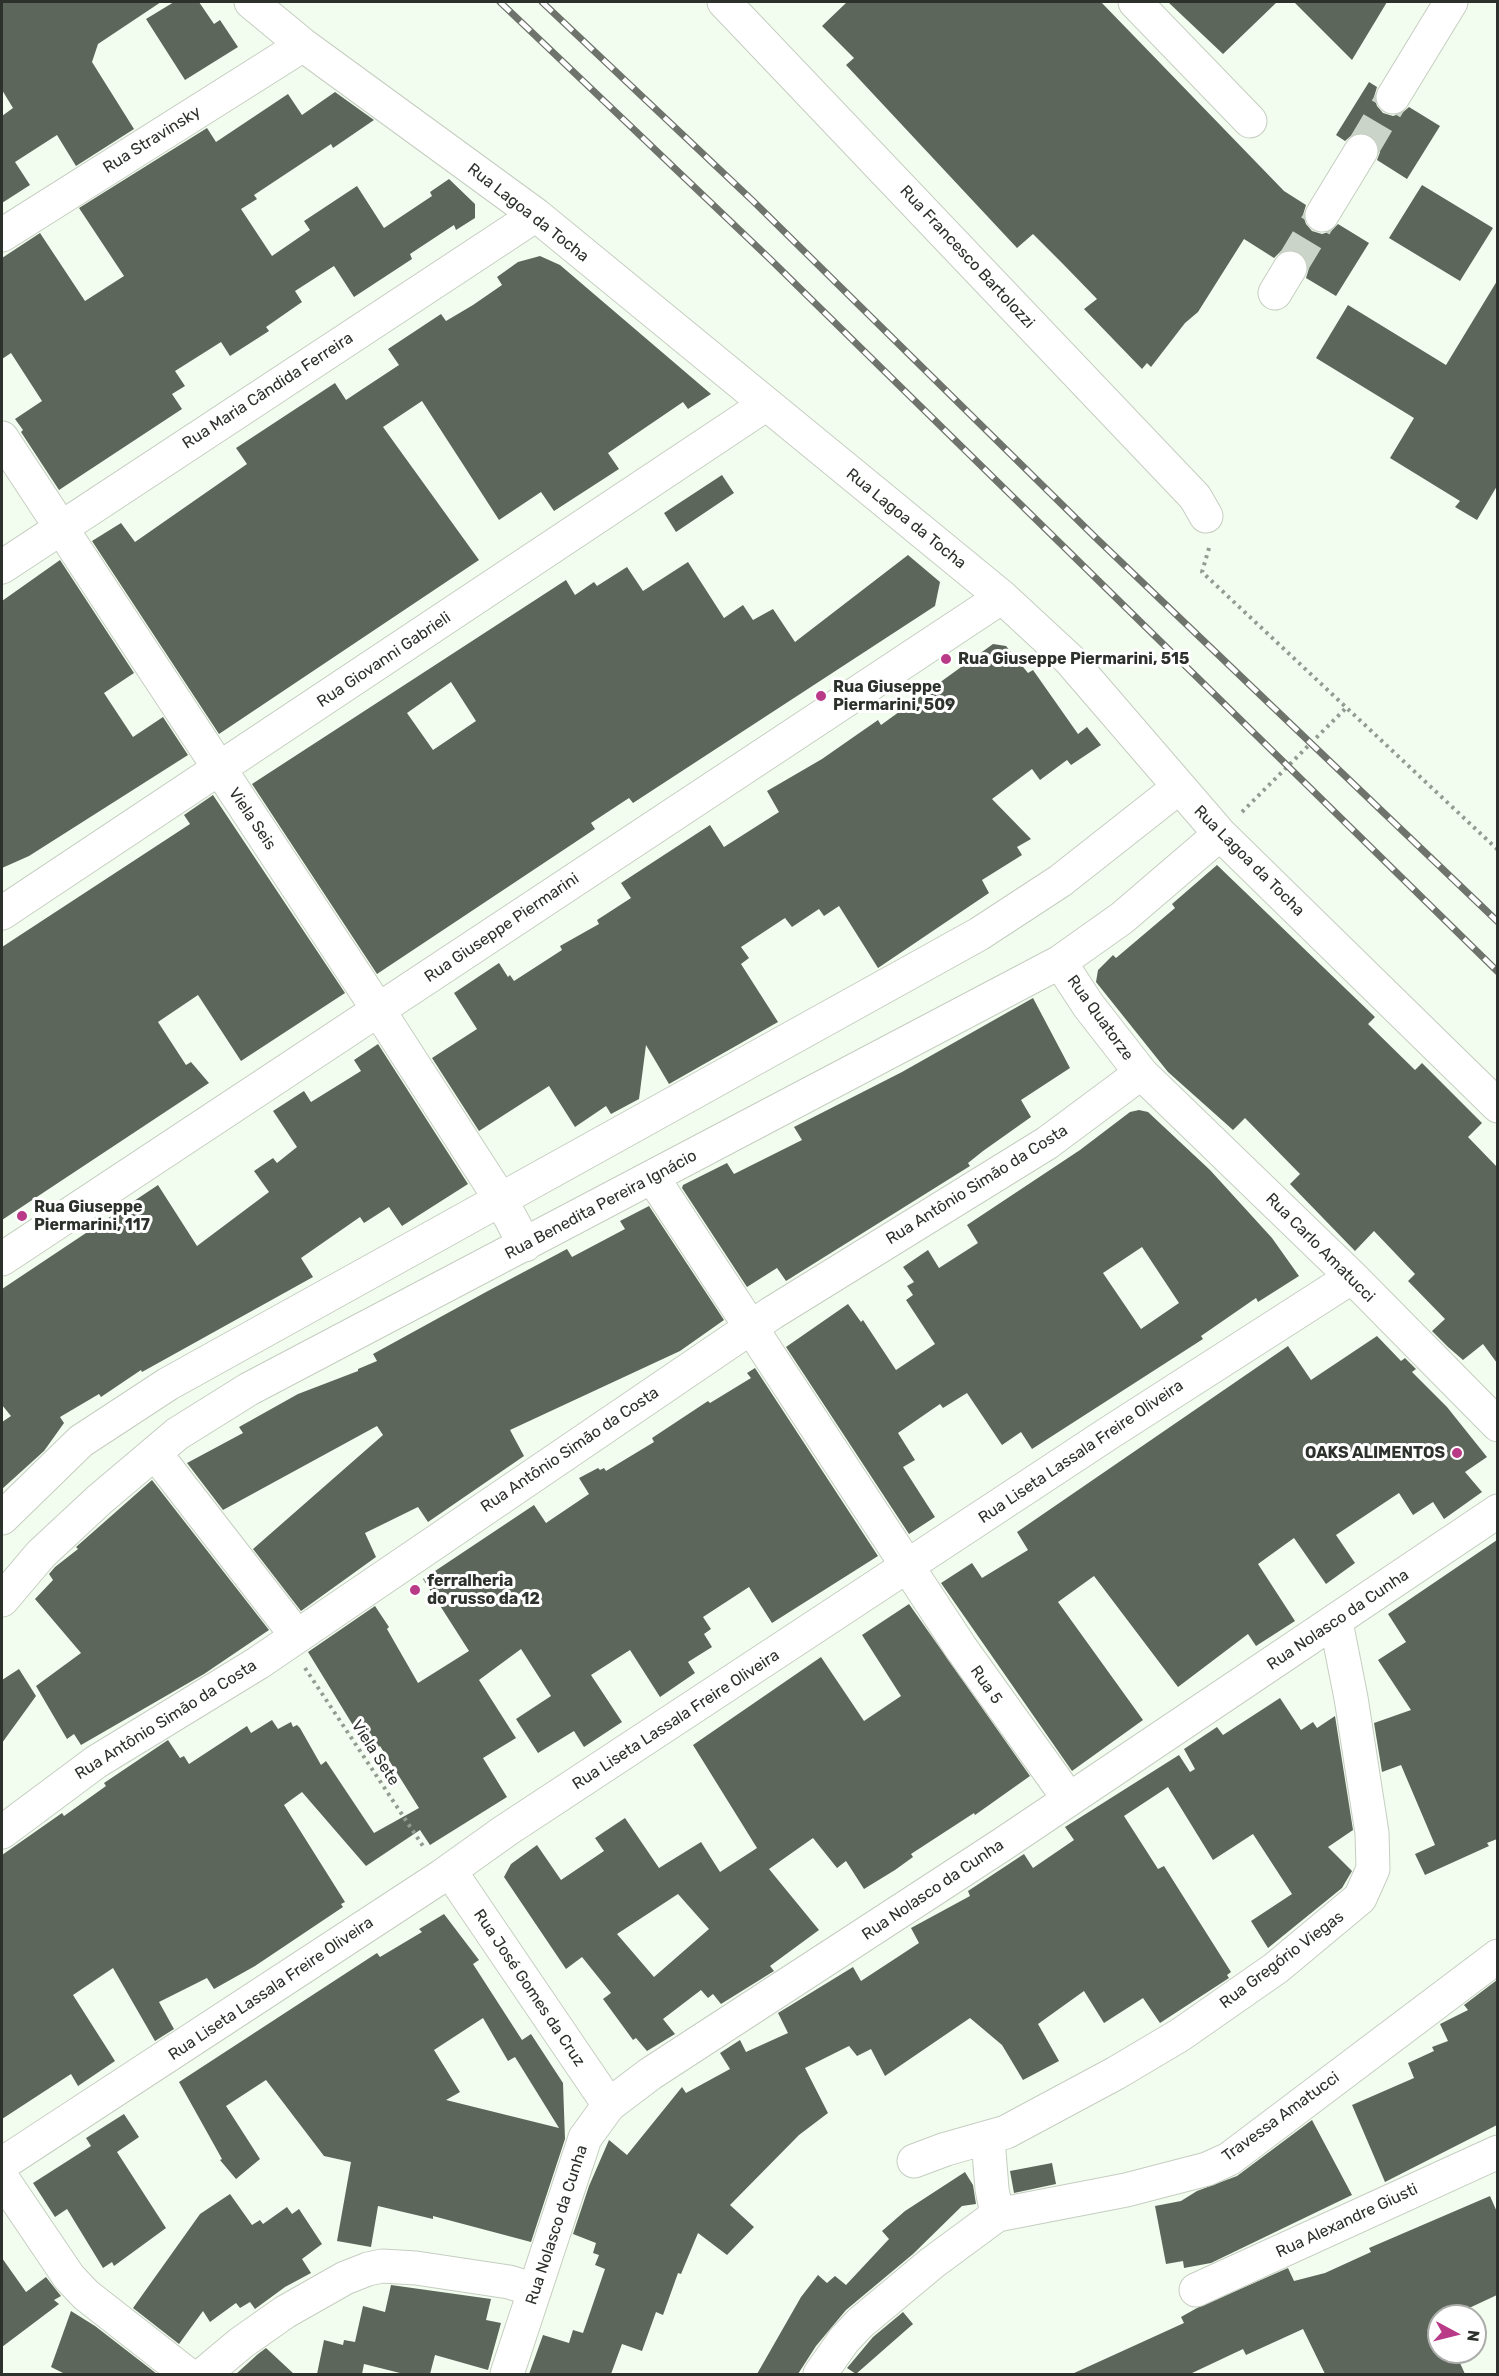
<!DOCTYPE html>
<html>
<head>
<meta charset="utf-8">
<style>
  body { margin:0 }
  #map { position:relative; width:1499px; height:2376px; overflow:hidden; background:#f3fdef; font-family:Rubik,sans-serif }
  canvas { display:block }
  .frame { position:absolute; inset:0; border:3px solid #2d312c; pointer-events:none }
  .north { position:absolute; left:1427px; top:2304px; width:60px; height:60px; box-sizing:border-box; background:#fff; border:2px solid #abadab; border-radius:50%; rotate:97deg; font-size:16px; font-weight:700; line-height:24px; text-align:center; color:#2d312c }
  .north::after { content:''; display:block; margin:auto; width:21px; height:27px; background:#b93a87; clip-path:polygon(50% 0,100% 100%,50% 72%,0 100%) }
</style>
</head>
<body>
<div id="map">
<canvas width="1499" height="2376"></canvas>
<div class="frame"></div>
<div class="north">N</div>
</div>
<script>
const ctx = document.querySelector('canvas').getContext('2d');
ctx.lineJoin = 'round';
function fill(path, color) { ctx.fillStyle = color; ctx.fill(path, 'evenodd'); }
const shape = rows => new Path2D(rows.map(r => 'M' + r).join(''));
function strokePath(path, color, width, dash) { ctx.strokeStyle = color; ctx.lineWidth = width; ctx.lineCap = dash ? 'butt' : 'round'; ctx.setLineDash(dash || []); ctx.stroke(path); }
function write(font, color, halo, rows, align = 'center') {
  ctx.font = font + ' Rubik,sans-serif'; ctx.lineWidth = 6; ctx.setLineDash([]); ctx.textBaseline = 'middle'; ctx.strokeStyle = halo; ctx.fillStyle = color; for (const [text, x, y, turn = 0] of rows) {
    ctx.save(); ctx.translate(x, y); ctx.rotate((+turn || 0) * Math.PI / 180); ctx.textAlign = isNaN(turn) ? turn : align; if (halo) ctx.strokeText(text, 0, 0); ctx.fillText(text, 0, 0); ctx.restore();
  }
}
fill(shape([
  [2,2,161,2,98,44,92,62,134,129,76,166,57,135,15,162,30,185,2,203,2,116,13,108,2,90],
  [174,2,199,2,214,24,220,20,238,47,185,80,146,19],
  [847,2,1101,2,1284,191,1306,205,1303,215,1306,224,1312,231,1322,234,1331,231,1338,224,1369,243,1336,296,1306,278,1309,268,1306,258,1300,252,1290,249,1281,251,1274,258,1244,239,1198,312,1185,323,1151,367,1147,363,1142,369,1084,309,1097,299,1063,264,1033,234,1017,248,846,65,854,58,822,26],
  [1168,2,1277,2,1223,54],
  [1294,2,1387,2,1352,60],
  [1369,82,1377,87,1374,97,1377,106,1383,113,1393,116,1402,113,1409,107,1440,126,1407,179,1377,160,1380,152,1378,143,1370,135,1361,132,1353,134,1345,141,1336,135],
  [335,92,374,120,333,148,331,144,254,195,257,199,241,209,272,256,310,230,304,221,357,186,384,228,432,196,430,192,449,179,475,204,475,218,456,230,454,225,410,254,412,259,354,297,334,266,295,291,302,302,266,327,269,331,230,356,221,342,175,371,185,386,172,394,182,409,59,490,21,432,23,430,15,419,42,401,11,353,2,359,2,258,40,233,85,301,124,276,79,208,207,128,216,142,288,94,302,115],
  [1422,185,1493,228,1460,281,1389,238],
  [540,256,560,265,711,394,688,409,683,402,608,453,619,469,554,511,541,492,499,520,422,401,383,427,479,560,219,734,92,541,121,523,135,542,247,464,236,448,335,383,346,400,358,392,399,365,388,349,441,314,446,321,473,305,502,285,497,277,518,262],
  [1497,281,1497,486,1477,520,1455,507,1460,501,1390,458,1414,418,1316,358,1348,305,1446,365],
  [722,475,734,493,676,532,664,513],
  [908,555,940,582,935,606,633,803,629,798,591,823,595,829,377,974,252,784,566,580,575,595,594,582,597,586,627,567,643,591,688,562,724,618,743,605,753,620,773,609,795,642],
  [451,682,476,721,433,750,407,713],
  [60,560,134,673,104,693,133,737,163,717,188,755,29,856,2,868,2,601],
  [993,644,1006,646,1028,673,1033,670,1078,734,1087,727,1101,745,1071,765,1067,760,1040,780,1032,769,992,799,1031,839,1017,847,1022,855,982,880,989,893,878,968,839,906,824,916,819,909,792,927,785,918,741,947,749,958,741,964,778,1022,669,1084,646,1045,639,1099,611,1114,606,1106,575,1127,549,1086,479,1131,432,1058,477,1029,454,993,499,963,508,977,510,975,514,981,562,950,560,946,599,924,597,920,631,898,621,883,710,825,724,847,779,812,767,791,822,759,878,720,881,725],
  [213,795,345,993,241,1061,198,995,158,1022,186,1065,191,1062,209,1083,2,1220,2,947,190,824,184,815],
  [1217,865,1375,1017,1368,1024,1415,1070,1422,1063,1482,1123,1468,1137,1497,1167,1497,1363,1483,1344,1463,1360,1448,1347,1432,1331,1445,1319,1408,1281,1415,1274,1374,1231,1355,1251,1290,1184,1300,1174,1245,1118,1233,1130,1168,1072,1096,982,1098,970,1113,955,1116,958,1175,908,1172,904],
  [1033,998,1070,1068,1021,1100,1031,1117,983,1151,968,1163,970,1166,786,1281,777,1268,747,1287,682,1188,683,1185,727,1163,734,1174,802,1140,794,1127,902,1072],
  [378,1044,468,1184,402,1226,389,1207,364,1223,360,1217,301,1258,313,1277,142,1372,141,1370,101,1397,99,1394,60,1417,64,1423,44,1451,2,1489,2,1422,11,1416,2,1405,2,1289,158,1185,197,1246,269,1192,254,1171,273,1158,277,1163,297,1147,273,1111,304,1091,311,1102,361,1071,354,1060],
  [1139,1110,1148,1112,1210,1170,1272,1238,1299,1276,1258,1302,1256,1298,1201,1336,1203,1339,1032,1449,1021,1432,1002,1445,967,1393,943,1408,940,1404,898,1433,915,1460,903,1467,935,1517,909,1534,786,1347,848,1304,861,1322,863,1320,896,1370,935,1344,906,1300,913,1295,907,1286,914,1282,903,1267,928,1250,939,1268,978,1243,967,1225,1080,1150,1130,1112],
  [1142,1247,1179,1303,1141,1329,1103,1273],
  [649,1206,724,1320,680,1351,510,1430,524,1456,428,1522,418,1507,365,1533,376,1557,301,1611,253,1549,383,1435,377,1426,223,1510,187,1463,243,1433,239,1427,298,1394,358,1371,358,1369,377,1361,373,1354,486,1292,567,1249,572,1257,625,1229,620,1221],
  [1377,1336,1401,1361,1405,1358,1416,1369,1412,1372,1447,1407,1487,1457,1465,1472,1482,1492,1444,1519,1433,1502,1413,1515,1399,1493,1336,1535,1355,1563,1326,1584,1294,1538,1258,1564,1295,1621,1256,1646,1248,1634,1178,1687,1094,1576,1058,1602,1143,1720,1072,1771,941,1583,972,1563,982,1578,1028,1550,1017,1532,1288,1346,1311,1380],
  [755,1368,878,1556,772,1623,749,1587,703,1617,711,1629,704,1634,712,1647,688,1662,695,1673,660,1697,630,1650,591,1675,622,1722,584,1747,574,1731,538,1753,516,1719,551,1696,521,1649,479,1680,516,1738,483,1758,507,1797,430,1845,420,1830,366,1866,302,1792,284,1805,345,1902,341,1904,343,1907,255,1966,214,1989,207,1978,159,2002,174,2029,155,2041,113,1968,73,1995,115,2061,78,2086,71,2074,2,2119,2,1855,62,1813,64,1816,106,1786,104,1783,168,1740,180,1758,184,1756,189,1764,247,1726,251,1733,272,1720,278,1729,291,1722,293,1727,297,1725,300,1728,321,1765,326,1761,374,1833,419,1808,380,1746,370,1753,308,1652,375,1606,389,1627,387,1629,418,1683,469,1651,423,1579,534,1505,546,1523,589,1494,579,1478,598,1468,600,1470,604,1468,606,1471,654,1442,652,1438,708,1401,710,1403,751,1378,747,1373],
  [152,1480,269,1630,204,1674,81,1745,74,1734,67,1739,36,1686,81,1653,35,1599,53,1580,49,1574,55,1567,78,1549,76,1547],
  [1497,1540,1497,1839,1487,1843,1489,1846,1425,1875,1415,1854,1435,1845,1401,1765,1382,1772,1374,1723,1411,1710,1378,1660,1406,1642,1388,1614],
  [909,1604,1030,1776,975,1815,974,1813,911,1854,913,1857,895,1870,864,1889,846,1861,837,1868,813,1838,769,1869,819,1930,770,1966,774,1971,721,2004,713,1994,708,1998,701,1990,663,2019,675,2034,647,2051,636,2038,633,2040,603,1999,611,1993,582,1957,566,1969,504,1877,511,1864,537,1845,561,1880,604,1851,595,1838,625,1818,659,1868,701,1842,720,1872,757,1848,693,1745,821,1657,864,1721,901,1696,862,1635],
  [678,1894,709,1929,654,1977,617,1934],
  [19,1669,36,1696,2,1743,2,1680],
  [1280,1698,1301,1730,1313,1722,1317,1728,1335,1716,1353,1830,1328,1847,1352,1871,1342,1888,1268,1948,1251,1921,1292,1894,1253,1834,1213,1860,1168,1787,1124,1816,1158,1869,1164,1866,1231,1972,1227,1975,1229,1978,1160,2023,1143,1998,1104,2023,1084,1991,1038,2024,1059,2061,1023,2080,1002,2045,970,2018,885,2076,871,2049,857,2056,849,2046,805,2068,828,2113,799,2135,730,2205,754,2227,727,2255,698,2233,681,2274,678,2273,663,2315,656,2312,642,2351,622,2344,611,2374,529,2374,543,2335,569,2343,573,2330,583,2333,605,2269,595,2265,599,2255,593,2253,596,2243,573,2234,589,2186,609,2140,627,2155,682,2087,686,2093,730,2069,720,2053,740,2040,746,2052,788,2033,778,2013,853,1967,861,1981,919,1943,911,1928,970,1896,968,1891,1024,1854,1033,1868,1074,1840,1065,1827,1179,1755,1190,1772,1195,1769,1184,1749,1217,1727,1223,1735],
  [444,1914,479,1960,473,1964,522,2040,531,2034,563,2083,565,2139,531,2242,433,2216,433,2219,378,2206,371,2247,337,2241,351,2162,324,2156,266,2080,226,2106,260,2159,236,2179,220,2160,222,2159,179,2082,377,1953,380,1957,422,1932,419,1929],
  [483,2018,508,2061,515,2057,559,2128,446,2100,460,2092,434,2050],
  [1497,1980,1497,2125,1385,2182,1352,2105,1414,2078,1408,2063,1434,2051,1432,2047,1448,2041,1440,2024,1468,2010,1464,2005],
  [124,2114,139,2137,117,2152,166,2228,114,2266,112,2262,103,2268,67,2209,55,2217,33,2183,91,2146,86,2138],
  [1312,2120,1352,2195,1211,2263,1184,2268,1183,2261,1166,2264,1155,2206,1181,2201,1197,2191,1237,2176],
  [1052,2163,1056,2184,1014,2193,1010,2171],
  [965,2172,973,2185,976,2204,962,2206,913,2254,846,2310,816,2346,798,2374,757,2374,801,2297,818,2275,827,2283,835,2276,846,2285,889,2239,882,2231,905,2211],
  [230,2194,252,2225,260,2220,263,2224,287,2207,292,2214,299,2209,322,2244,302,2259,311,2273,285,2287,255,2309,250,2302,240,2308,236,2303,210,2322,203,2311,179,2344,133,2308,200,2214],
  [1490,2196,1497,2212,1497,2295,1452,2316,1439,2316,1439,2352,1455,2352,1465,2374,1325,2374,1303,2329,1246,2355,1243,2349,1190,2374,1072,2374,1184,2323,1181,2317,1197,2308,1288,2268,1294,2281,1325,2273,1371,2252,1369,2248],
  [2,2258,26,2292,46,2277,61,2296,54,2300,59,2304,2,2347],
  [391,2285,491,2299,486,2320,501,2323,488,2370,435,2355,430,2374,404,2374,364,2364,362,2374,317,2374,324,2340,343,2345,344,2340,355,2342,363,2306,385,2312],
  [71,2311,95,2326,157,2374,65,2374,51,2367],
  [903,2312,913,2324,856,2374,847,2368,873,2337],
  [266,2348,294,2374,236,2374,258,2354]
]), '#5d665a');
strokePath(shape([
  [1361,151,1393,97],
  [1290,268,1322,215]
]), '#cbd4c8', 33, [33, 16]);
const minor = shape([
  [251,2,303,45,536,215,1002,597,1070,660,1220,834,1498,1106],
  [724,2,1195,497,1206,516],
  [1135,2,1250,121],
  [1393,97,1451,2],
  [1322,215,1361,151],
  [2,235,303,45],
  [1275,293,1290,268],
  [2,438,379,1011,501,1200,525,1245],
  [2,567,536,215],
  [2,913,765,405],
  [1060,962,1088,1005,1141,1073,1352,1277,1498,1425],
  [653,1178,961,1648,1069,1799],
  [2,1259,1002,597],
  [155,1453,297,1636],
  [2,1518,81,1441,168,1384,979,934,1060,881,1178,788],
  [2,1600,41,1554,99,1500,177,1434,249,1389,1060,962,1122,918,1220,834],
  [2,1832,96,1762,258,1663,772,1313,1047,1143,1141,1073],
  [450,1871,609,2105],
  [988,2139,992,2189,997,2215],
  [914,2161,946,2149,1006,2132,1116,2073,1180,2035,1276,1968,1360,1898,1373,1869,1372,1833,1351,1698,1336,1622],
  [2,2164,442,1876,505,1831,1109,1433,1352,1277],
  [2,2178,69,2277,86,2295,187,2374],
  [1196,2290,1498,2152],
  [204,2374,241,2343,285,2312,345,2278,368,2269,382,2266,416,2268,509,2282,535,2290],
  [507,2374,585,2138,609,2105,650,2074,1003,1844,1498,1511],
  [820,2374,844,2340,860,2323,932,2263,997,2215,1126,2190,1207,2169,1229,2159,1498,1956]
]);
strokePath(minor, '#c5cec1', 35);
strokePath(shape([
  [1209,548,1202,572,1498,850],
  [1242,812,1348,706],
  [305,1668,425,1849]
]), '#949b92', 4, [3, 4.5]);
strokePath(minor, '#fff', 33);
const rail = shape([
  [500,2,771,260,1498,972],
  [542,2,753,201,1097,539,1498,922]
]);
strokePath(rail, '#6e746c', 7);
strokePath(rail, '#fff', 4.5, [14]);
for (const [x, y, r, color] of [
  [946,659,6,"#b93a87"],
  [821,696,6,"#b93a87"],
  [22,1216,6,"#b93a87"],
  [1457,1453,6,"#b93a87"],
  [415,1590,6,"#b93a87"]
]) { const dot = new Path2D(); dot.arc(x, y, r, 0, 2 * Math.PI); ctx.fillStyle = color; ctx.fill(dot); strokePath(dot, '#fff', 2); }
write('16px', '#2d312c', '#fff', [
  ["Rua Stravinsky",152,140,-32],
  ["Rua Lagoa da Tocha",528,213,38],
  ["Rua Francesco Bartolozzi",967,257,47],
  ["Rua Maria Cândida Ferreira",268,391,-33],
  ["Rua Lagoa da Tocha",906,519,39],
  ["Rua Giovanni Gabrieli",384,660,-34],
  ["Viela Seis",252,819,56],
  ["Rua Lagoa da Tocha",1249,861,45],
  ["Rua Giuseppe Piermarini",502,928,-34],
  ["Rua Quatorze",1100,1018,54],
  ["Rua Antônio Simão da Costa",977,1185,-32],
  ["Rua Benedita Pereira Ignácio",601,1205,-28],
  ["Rua Carlo Amatucci",1320,1248,45],
  ["Rua Antônio Simão da Costa",570,1450,-34],
  ["Rua Liseta Lassala Freire Oliveira",1081,1452,-34],
  ["Rua Nolasco da Cunha",1338,1620,-34],
  ["Rua 5",986,1685,55],
  ["Rua Antônio Simão da Costa",166,1720,-32],
  ["Rua Liseta Lassala Freire Oliveira",676,1720,-33],
  ["Viela Sete",375,1753,57],
  ["Rua Nolasco da Cunha",933,1890,-34],
  ["Rua Gregório Viegas",1282,1960,-37],
  ["Rua José Gomes da Cruz",529,1988,56],
  ["Rua Liseta Lassala Freire Oliveira",271,1989,-34],
  ["Travessa Amatucci",1281,2117,-36],
  ["Rua Alexandre Giusti",1347,2221,-25],
  ["Rua Nolasco da Cunha",557,2225,-72]
]);
write('bold 16px', '#2d312c', '#fff', [
  ["Rua Giuseppe Piermarini, 515",958,659],
  ["Rua Giuseppe",833,687],
  ["Piermarini, 509",833,705],
  ["Rua Giuseppe",34,1207],
  ["Piermarini, 117",34,1225],
  ["OAKS ALIMENTOS",1445,1453,"right"],
  ["ferralheria",427,1581],
  ["do russo da 12",427,1599]
], 'left');
</script>
</body>
</html>
